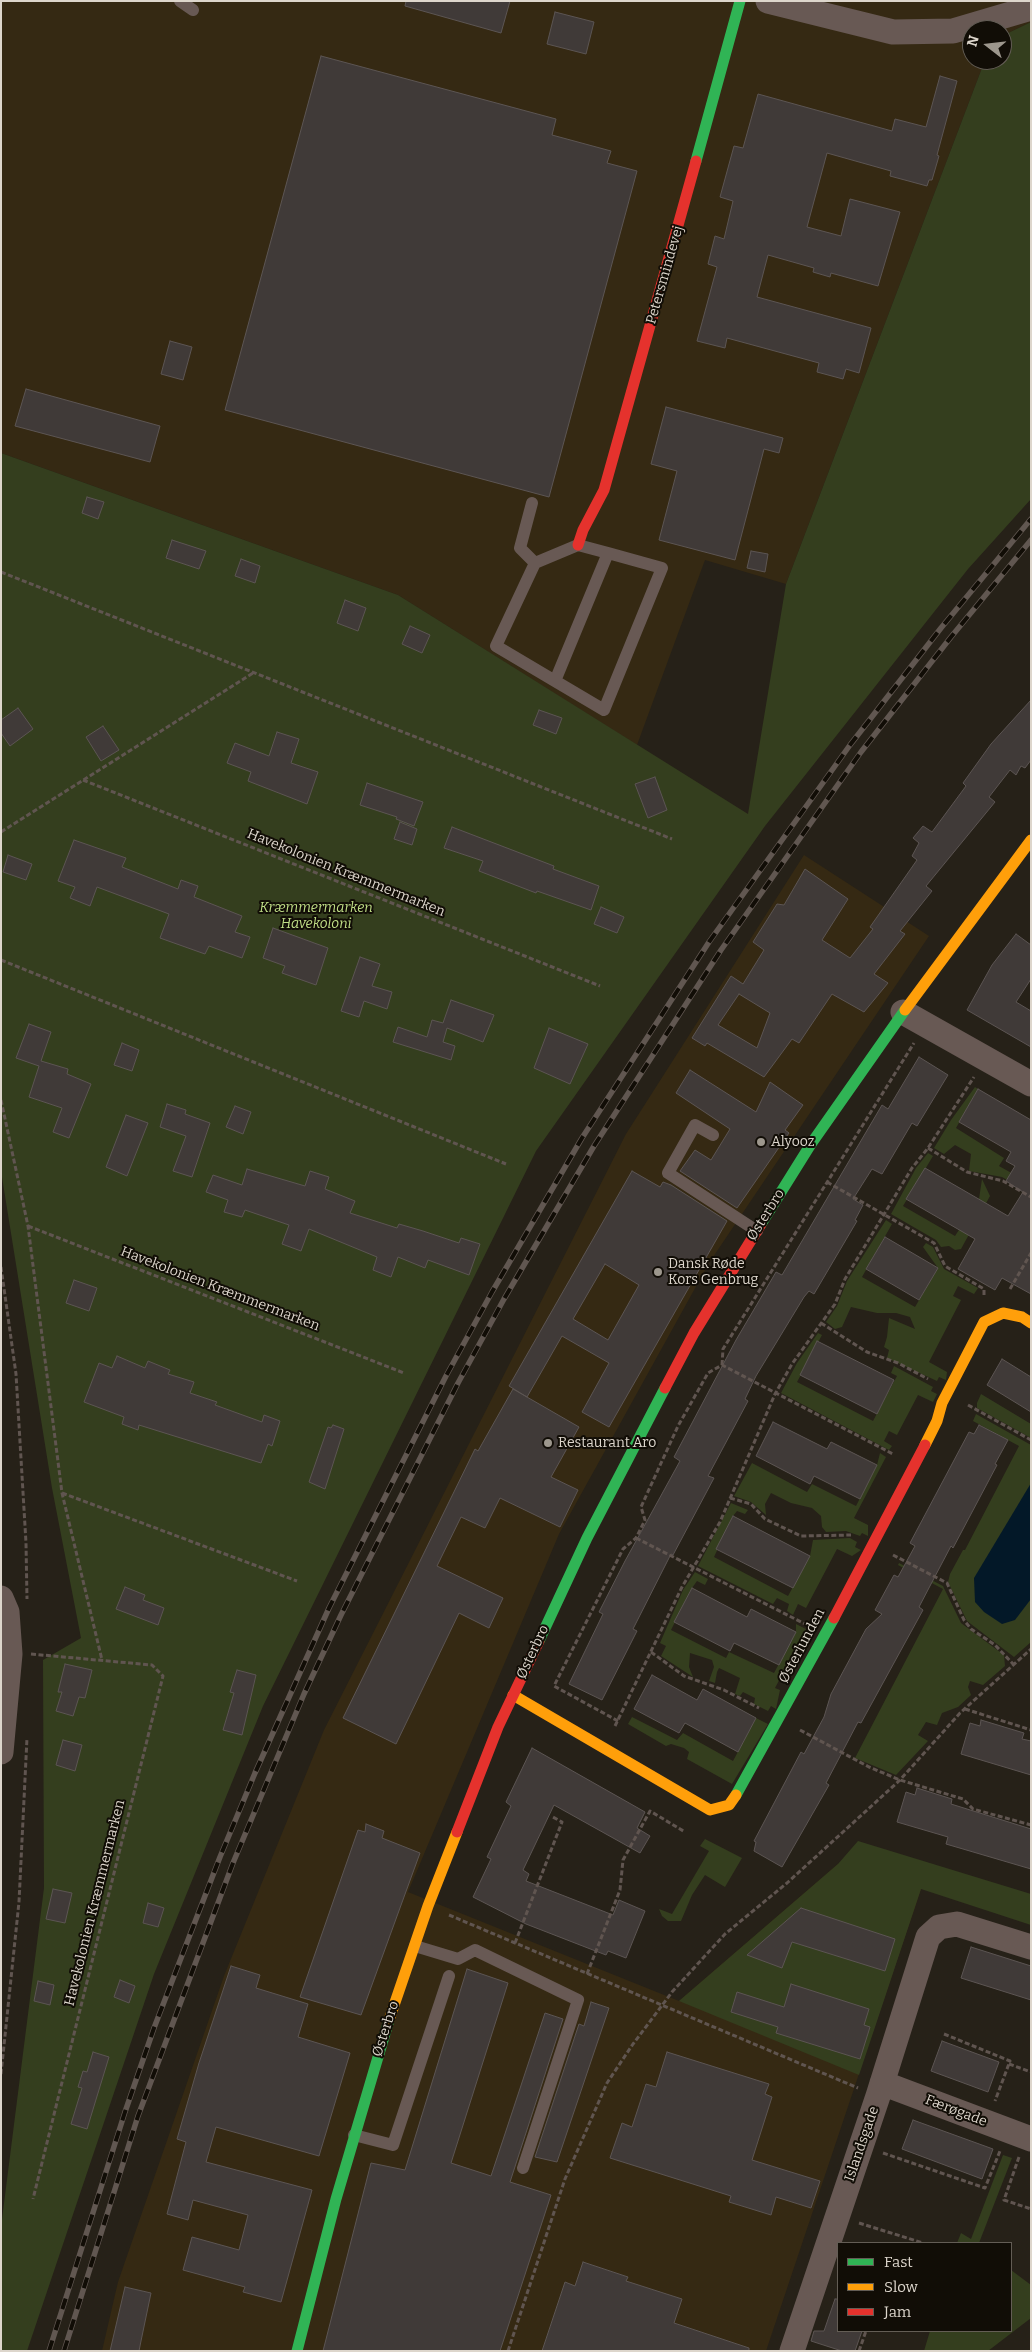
<!DOCTYPE html>
<html>
<head>
<meta charset="utf-8">
<style>
  body { margin:0 }
  #map { position:relative; width:1032px; height:2352px; overflow:hidden; background:#262118; font-family:Bitter,serif }
  canvas { display:block }
  .frame { position:absolute; inset:0; border:2px solid #ddd6cc; pointer-events:none }
  .legend { position:absolute; left:837px; top:2242px; width:175px; height:90px; box-sizing:border-box; background:#110d06; border:1px solid #635d55; margin:0; padding:6px 9px; list-style:none; font-size:15px; color:#ddd6cc }
  .legend li { display:flex; align-items:center; gap:10px; height:25px }
  .legend b { width:25px; border:1px solid #635d55 }
  .north { position:absolute; left:962px; top:20px; width:50px; height:50px; box-sizing:border-box; background:#110d06; border:1px solid #635d55; border-radius:50%; rotate:286deg; font-size:14px; font-weight:700; line-height:20px; text-align:center; color:#ddd6cc }
  .north::after { content:''; display:block; margin:auto; width:18px; height:22px; background:#9d978d; clip-path:polygon(50% 0,100% 100%,50% 72%,0 100%) }
</style>
</head>
<body>
<div id="map">
<canvas width="1032" height="2352"></canvas>
<div class="frame"></div>
<ul class="legend">
<li><b style="height:6px;background:#30b455"></b>Fast</li>
<li><b style="height:6px;background:#ff9f0a"></b>Slow</li>
<li><b style="height:6px;background:#e5322d"></b>Jam</li>
</ul>
<div class="north">N</div>
</div>
<script>
const ctx = document.querySelector('canvas').getContext('2d');
ctx.lineJoin = 'round';
function fill(path, color) { ctx.fillStyle = color; ctx.fill(path, 'evenodd'); }
const shape = rows => new Path2D(rows.map(r => 'M' + r).join(''));
function strokePath(path, color, width, dash) { ctx.strokeStyle = color; ctx.lineWidth = width; ctx.lineCap = dash ? 'butt' : 'round'; ctx.setLineDash(dash || []); ctx.stroke(path); }
function write(font, color, halo, rows, align = 'center') {
  ctx.font = font + ' Bitter,serif'; ctx.lineWidth = 4; ctx.setLineDash([]); ctx.textBaseline = 'middle'; ctx.strokeStyle = halo; ctx.fillStyle = color; for (const [text, x, y, turn = 0] of rows) {
    ctx.save(); ctx.translate(x, y); ctx.rotate((+turn || 0) * Math.PI / 180); ctx.textAlign = isNaN(turn) ? turn : align; if (halo) ctx.strokeText(text, 0, 0); ctx.fillText(text, 0, 0); ctx.restore();
  }
}
fill(shape([
  [1,1,1031,1,1031,22,1002,36,1002,30,972,30,972,60,985,60,786,584,705,560,637,745,398,595,1,453],
  [804,855,929,936,709,1263,559,1534,408,1892,679,2001,838,1864,921,1889,766,2351,102,2351,118,2282,224,1976,324,1730,626,1134]
]), '#352913');
fill(shape([
  [1031,22,1031,499,968,569,765,826,536,1151,263,1706,154,1974,27,2351,1,2351,1,2227,44,1888,43,1660,81,1638,52,1488,1,1171,1,453,398,595,748,814,786,584,985,60,1002,60,1002,36],
  [975,1087,978,1089,956,1128,1004,1158,999,1166,1031,1184,1031,1193,1002,1177,969,1171,971,1154,955,1145,944,1154,934,1148,951,1120],
  [928,1153,933,1156,903,1206,955,1236,979,1199,982,1179,990,1196,961,1249,955,1250,949,1246,941,1247,936,1240,891,1214,916,1168],
  [886,1220,892,1224,862,1277,915,1307,938,1268,923,1247,926,1243,933,1247,944,1269,978,1288,974,1294,958,1286,953,1296,961,1300,929,1362,947,1372,946,1380,939,1377,937,1381,887,1358,889,1350,884,1347,887,1337,889,1318,915,1329,910,1317,896,1313,877,1313,851,1307,842,1327,835,1329,826,1322,837,1306,847,1281],
  [818,1333,822,1335,797,1382,873,1421,897,1376,891,1373,894,1366,933,1387,931,1391,937,1394,933,1402,918,1395,897,1435,889,1431,884,1441,892,1446,889,1450,781,1393,797,1363],
  [981,1394,1031,1424,1031,1438,977,1408,977,1403],
  [976,1414,1031,1445,1031,1642,1014,1657,967,1621,948,1582,950,1574,963,1550,965,1550,1019,1446,973,1421],
  [880,1453,886,1457,854,1518,868,1525,868,1536,862,1533,860,1536,846,1531,826,1532,822,1527,821,1516,812,1508,791,1503,771,1493,765,1504,766,1515,751,1502,734,1496,752,1463,807,1492,812,1484,856,1506,877,1465],
  [731,1503,748,1510,745,1514,737,1511,733,1516,714,1557,788,1596,810,1556,813,1540,850,1538,857,1542,855,1547,861,1550,852,1556,837,1549,806,1608,798,1604,793,1615,787,1611,789,1604,777,1598,773,1604,698,1566],
  [899,1563,943,1586,961,1623,1004,1655,1005,1666,983,1685,970,1681,968,1687,971,1695,958,1707,942,1713,937,1725,926,1722,918,1735,928,1741,896,1775,855,1758,943,1589,898,1565],
  [695,1572,708,1579,705,1585,697,1581,692,1588,671,1630,726,1658,729,1652,774,1673,796,1632,796,1624,806,1629,775,1688,780,1690,776,1709,771,1706,768,1711,754,1704,755,1698,743,1692,740,1696,735,1694,740,1678,719,1668,717,1672,715,1683,709,1681,714,1667,712,1660,690,1653,689,1667,693,1677,661,1656,666,1646,660,1643,683,1590],
  [632,1717,677,1740,683,1733,733,1761,756,1718,768,1724,732,1784,687,1759,689,1752,684,1748,671,1744,666,1746,628,1724],
  [705,1839,742,1858,725,1887,705,1875,692,1895,681,1921,668,1921,662,1916,659,1909,672,1914,709,1851,700,1846],
  [858,1841,1031,1894,1031,1925,921,1889,859,2075,679,2001,838,1864],
  [1003,2155,1012,2158,979,2243,957,2243,961,2233,971,2239],
  [1011,2270,1031,2285,1031,2318,988,2351,924,2351,930,2331,1011,2331]
]), '#343e1e');
fill(shape([
  [1031,1483,1031,1599,1015,1620,1002,1624,984,1612,975,1602,974,1578]
]), '#031828');
const building = shape([
  [406,1,510,1,501,33,405,6,406,1],
  [555,12,594,22,586,54,547,44,555,12],
  [321,56,556,119,552,135,611,151,607,163,637,171,549,497,225,410,321,56],
  [940,76,957,81,937,155,939,156,932,180,929,180,927,186,890,176,891,171,827,153,807,227,841,236,850,199,900,212,878,286,831,273,830,277,813,272,814,268,768,255,757,297,871,328,859,373,846,369,843,379,817,372,819,363,727,338,725,348,697,341,717,267,708,264,715,236,724,239,733,201,720,197,734,146,743,148,758,94,892,131,895,119,926,127,940,76],
  [170,341,192,347,183,380,161,374,170,341],
  [26,389,160,426,150,462,15,426,26,389],
  [666,407,783,438,779,453,764,449,735,560,659,540,677,471,651,464,666,407],
  [87,497,104,502,98,519,82,513,87,497],
  [172,540,206,551,199,569,166,558,172,540],
  [751,551,768,554,765,572,747,568,751,551],
  [241,559,260,566,255,583,235,576,241,559],
  [345,600,366,608,358,631,337,623,345,600],
  [410,626,430,635,422,653,402,644,410,626],
  [1031,700,1031,760,1025,768,1021,766,1016,775,1010,770,989,797,995,802,926,886,932,891,900,931,905,934,874,974,888,983,864,1012,832,994,799,1043,792,1039,764,1077,707,1043,705,1046,692,1038,731,976,743,984,764,950,753,942,777,904,784,905,805,869,848,899,822,940,850,958,873,929,870,927,917,860,912,856,919,843,913,838,923,826,932,832,966,786,963,783,991,744,1031,700],
  [739,994,770,1013,757,1048,718,1025,739,994],
  [18,708,33,729,10,746,1,733,1,720,18,708],
  [539,710,562,718,556,734,533,725,539,710],
  [103,726,119,750,101,761,86,737,103,726],
  [277,732,299,739,291,763,318,772,307,804,248,781,251,772,227,763,235,743,269,756,277,732],
  [655,777,667,810,648,818,635,784,655,777],
  [367,783,423,802,414,826,396,819,397,817,360,805,367,783],
  [400,822,417,829,412,845,394,839,400,822],
  [452,827,554,866,553,869,599,886,591,910,537,891,536,893,479,871,483,861,444,848,452,827],
  [74,840,126,858,122,867,178,889,181,880,198,886,194,897,242,916,235,932,250,937,242,958,209,946,205,954,160,938,169,914,97,887,90,906,70,898,75,887,58,881,74,840],
  [8,855,32,864,26,880,3,872,8,855],
  [601,907,624,917,617,933,594,924,601,907],
  [273,928,328,948,316,985,282,973,285,966,263,958,273,928],
  [1016,934,1031,945,1031,979,1016,1002,1031,1011,1031,1047,967,1010,992,965,1016,934],
  [360,957,380,964,372,986,392,992,387,1009,364,1001,359,1017,341,1011,360,957],
  [451,1000,494,1015,483,1042,447,1028,443,1042,455,1046,451,1060,393,1042,398,1027,427,1037,432,1020,443,1023,451,1000],
  [29,1024,51,1032,41,1061,68,1069,67,1074,91,1084,69,1138,53,1132,62,1108,29,1097,39,1066,16,1058,29,1024],
  [549,1028,588,1044,570,1084,534,1068,549,1028],
  [122,1043,139,1050,132,1071,114,1065,122,1043],
  [919,1057,948,1075,917,1126,912,1123,882,1174,872,1169,853,1199,863,1205,855,1220,857,1221,814,1294,809,1291,804,1297,756,1376,745,1399,748,1401,708,1476,714,1478,673,1555,671,1554,633,1629,637,1631,602,1700,569,1684,603,1614,599,1612,625,1561,680,1461,674,1457,736,1340,776,1272,782,1275,882,1105,888,1109,919,1057],
  [690,1070,756,1112,770,1082,803,1105,785,1130,789,1133,737,1208,680,1171,695,1150,711,1160,730,1129,676,1093,690,1070],
  [978,1089,1031,1120,1031,1294,1002,1278,995,1290,958,1269,975,1239,906,1199,925,1168,1008,1216,1023,1192,1006,1181,1015,1166,1006,1161,1011,1152,959,1122,978,1089],
  [167,1104,186,1110,185,1114,210,1123,192,1177,173,1171,186,1136,160,1127,167,1104],
  [235,1106,251,1112,243,1134,226,1127,235,1106],
  [126,1115,148,1123,127,1176,106,1167,126,1115],
  [247,1169,305,1186,310,1171,329,1177,325,1189,355,1201,350,1213,397,1228,399,1224,423,1231,459,1243,461,1238,480,1244,469,1275,428,1260,425,1268,398,1257,391,1277,373,1270,377,1257,309,1229,301,1251,282,1244,289,1225,245,1210,242,1217,224,1212,228,1200,206,1192,213,1175,242,1185,247,1169],
  [632,1171,660,1187,663,1182,671,1185,727,1221,609,1427,582,1412,609,1363,562,1336,527,1397,509,1386,632,1171],
  [605,1264,639,1285,608,1340,573,1319,605,1264],
  [885,1237,938,1268,919,1300,866,1269,885,1237],
  [74,1280,97,1288,89,1311,66,1303,74,1280],
  [817,1341,894,1380,877,1414,800,1375,817,1341],
  [117,1356,145,1368,148,1361,170,1370,168,1374,194,1382,190,1393,217,1402,215,1405,262,1422,264,1415,280,1421,272,1446,268,1444,261,1463,139,1425,138,1430,122,1424,124,1417,84,1402,99,1363,112,1368,117,1356],
  [1002,1359,1031,1377,1031,1412,987,1385,1002,1359],
  [513,1389,579,1427,551,1477,578,1490,560,1527,500,1498,485,1528,461,1517,437,1566,503,1598,489,1628,459,1613,396,1744,343,1718,475,1449,478,1451,513,1389],
  [773,1422,827,1449,831,1442,877,1465,860,1499,814,1476,810,1484,756,1456,773,1422],
  [333,1425,344,1429,325,1489,309,1482,328,1427,331,1428,333,1425],
  [979,1425,1008,1440,995,1464,997,1465,953,1548,951,1546,931,1584,919,1607,923,1610,861,1723,858,1722,826,1783,829,1785,782,1867,754,1851,756,1842,754,1841,801,1752,804,1754,824,1717,831,1694,866,1629,882,1614,875,1610,894,1575,898,1577,915,1546,910,1543,969,1432,974,1434,979,1425],
  [733,1516,810,1556,793,1588,716,1549,733,1516],
  [125,1587,145,1595,143,1600,164,1608,158,1625,116,1609,125,1587],
  [692,1588,747,1617,751,1609,796,1632,779,1665,734,1643,730,1651,674,1622,692,1588],
  [65,1664,92,1670,85,1698,79,1697,73,1716,56,1711,62,1692,58,1692,65,1664],
  [237,1670,256,1675,242,1735,223,1730,234,1693,230,1692,237,1670],
  [652,1675,697,1700,703,1689,756,1718,738,1752,685,1723,679,1733,634,1709,652,1675],
  [981,1720,1024,1733,1022,1739,1031,1741,1031,1775,961,1754,970,1723,980,1726,981,1720],
  [63,1740,82,1745,75,1771,56,1765,63,1740],
  [532,1748,645,1812,637,1828,650,1836,640,1853,554,1805,523,1870,529,1874,526,1881,613,1915,619,1900,645,1911,626,1958,608,1951,606,1955,593,1950,526,1924,473,1897,491,1859,487,1857,511,1806,506,1802,532,1748],
  [917,1788,952,1799,951,1804,1031,1829,1031,1869,946,1844,948,1837,897,1822,906,1792,915,1795,917,1788],
  [366,1824,384,1831,382,1838,420,1853,361,2015,300,1997,358,1830,365,1832,366,1824],
  [53,1889,72,1893,65,1923,46,1919,53,1889],
  [148,1903,164,1908,158,1927,143,1923,148,1903],
  [801,1908,895,1939,885,1971,792,1942,782,1968,747,1955,801,1908],
  [971,1947,1031,1966,1031,2000,961,1978,971,1947],
  [231,1966,260,1975,256,1988,308,2004,298,2037,350,2053,319,2156,216,2127,206,2162,312,2190,281,2302,243,2292,245,2287,183,2270,192,2237,239,2250,248,2215,193,2200,188,2220,167,2214,186,2142,177,2139,199,2063,231,1966],
  [467,1969,508,1983,451,2163,491,2176,545,2013,563,2019,510,2182,551,2195,500,2351,323,2351,371,2163,405,2170,467,1969],
  [120,1980,135,1986,129,2003,114,1997,120,1980],
  [38,1981,54,1985,50,2005,34,2001,38,1981],
  [791,1984,869,2009,864,2025,870,2027,860,2059,776,2033,778,2027,731,2012,737,1992,784,2007,791,1984],
  [591,2002,609,2008,557,2162,535,2157,579,2024,584,2026,591,2002],
  [942,2041,999,2062,988,2092,931,2071,942,2041],
  [93,2052,109,2057,87,2129,71,2124,82,2088,78,2087,83,2071,87,2072,93,2052],
  [667,2052,769,2084,765,2094,772,2097,752,2160,820,2181,811,2208,776,2197,771,2215,729,2202,731,2196,610,2158,622,2123,632,2127,646,2084,656,2087,667,2052],
  [913,2120,993,2149,982,2179,902,2149,913,2120],
  [583,2262,628,2277,626,2281,682,2299,674,2323,749,2348,749,2351,542,2351,565,2282,575,2286,583,2262],
  [125,2287,151,2293,141,2341,139,2351,110,2351,125,2287],
  [835,2299,838,2299,838,2331,862,2331,855,2351,842,2351,811,2341,814,2331,824,2331,835,2299]
]);
fill(building, '#403a38');
strokePath(building, '#5c5553', 1);
strokePath(shape([
  [1,572,672,839],
  [83,780,600,986],
  [1,832,253,673],
  [1,960,506,1164],
  [1,1100,28,1226,62,1493,102,1660],
  [928,1148,967,1172,1003,1181,1031,1197],
  [827,1182,934,1243,945,1266,984,1289,984,1295],
  [28,1226,404,1373],
  [1,1267,16,1374,26,1543,27,1599],
  [1010,1289,1031,1253],
  [821,1323,867,1352,898,1363,928,1379],
  [722,1365,723,1349,914,1043],
  [968,1405,1031,1440],
  [62,1493,297,1581],
  [730,1498,751,1504,765,1519,801,1536,851,1535],
  [636,1538,805,1624],
  [893,1555,947,1583,964,1620,971,1629,995,1645,1014,1665],
  [651,1652,684,1676,724,1690,759,1708],
  [31,1654,152,1665,163,1676,33,2199],
  [965,1709,1031,1730],
  [618,1721,554,1686,623,1549,636,1538,645,1520,641,1507,678,1426,708,1373,722,1365,893,1454],
  [615,1726,682,1587,720,1522,775,1394,792,1364,835,1304,845,1279,912,1168,928,1148,974,1077],
  [800,1730,869,1767,900,1780,963,1799,973,1809,1031,1825],
  [449,1915,858,2088],
  [515,1943,562,1822,551,1816],
  [587,1974,620,1890,623,1860,650,1811,685,1832],
  [944,2034,1010,2061,995,2101],
  [1009,2064,1031,2072],
  [1,2074,19,1902,27,1738],
  [883,2153,985,2188,1000,2151],
  [1019,2157,1004,2200,1031,2209],
  [859,2223,923,2243],
  [508,2351,565,2179,607,2083,633,2044,672,1992,725,1934,787,1883,900,1780,960,1713,1031,1649],
  [859,2351,866,2331]
]), '#605550', 3, [5, 2.5]);
strokePath(shape([
  [180,1,193,10],
  [532,503,520,548,535,563],
  [555,681,496,646,535,563,578,545,608,553,555,681,604,710,662,568,608,553],
  [713,1135,695,1125,668,1173,757,1231],
  [415,1946,458,1959,475,1950,578,2000,523,2168],
  [354,2135,393,2145,449,1976]
]), '#685954', 12);
strokePath(shape([
  [768,1,893,32,953,31,1031,8],
  [903,1012,1031,1084],
  [1,1598,7,1612,10,1654,1,1752],
  [882,2083,1031,2139],
  [792,2351,878,2096,928,1937,939,1927,957,1924,1031,1947]
]), '#685954', 25);
strokePath(shape([
  [696,161,740,1],
  [761,1224,811,1144,905,1010],
  [539,1641,587,1538,665,1388],
  [736,1795,834,1618],
  [297,2351,336,2199,389,2020]
]), '#30b455', 11);
strokePath(shape([
  [905,1010,1031,840],
  [925,1445,937,1421,942,1403,984,1322,1003,1313,1022,1317,1031,1323],
  [513,1695,710,1810,729,1805,736,1795],
  [389,2020,428,1906,457,1832]
]), '#ff9f0a', 11);
strokePath(shape([
  [578,545,583,530,604,490,696,161],
  [665,1388,694,1333,761,1224],
  [834,1618,925,1445],
  [457,1832,498,1727,539,1641]
]), '#e5322d', 11);
const rail = shape([
  [49,2351,125,2112,154,2028,220,1857,255,1773,329,1608,446,1376,492,1292,582,1138,709,942,850,745,941,628,1031,519],
  [64,2351,138,2116,233,1863,304,1694,341,1615,458,1383,504,1299,594,1146,721,950,861,752,951,637,1031,540]
]);
strokePath(rail, '#615751', 5.5);
strokePath(rail, '#110d06', 4, [11]);
for (const [x, y, r, color] of [
  [761,1142,5,"#9d978d"],
  [658,1272,5,"#9d978d"],
  [548,1443,5,"#9d978d"]
]) { const dot = new Path2D(); dot.arc(x, y, r, 0, 2 * Math.PI); ctx.fillStyle = color; ctx.fill(dot); strokePath(dot, '#110d06', 2); }
write('14px', '#ddd6cc', '#110d06', [
  ["Petersmindevej",665,275,-74],
  ["Havekolonien Kræmmermarken",346,873,22],
  ["Østerbro",766,1215,-58],
  ["Havekolonien Kræmmermarken",220,1289,21],
  ["Østerlunden",802,1646,-62],
  ["Østerbro",533,1652,-65],
  ["Havekolonien Kræmmermarken",95,1903,-76],
  ["Østerbro",386,2029,-72],
  ["Færøgade",956,2111,21],
  ["Islandsgade",862,2144,-71]
]);
write('italic 14px', '#bfdd86', '#110d06', [
  ["Kræmmermarken",316,908],
  ["Havekoloni",316,924]
]);
write('14px', '#ddd6cc', '#110d06', [
  ["Alyooz",771,1142],
  ["Dansk Røde",668,1264],
  ["Kors Genbrug",668,1280],
  ["Restaurant Aro",558,1443]
], 'left');
</script>
</body>
</html>
